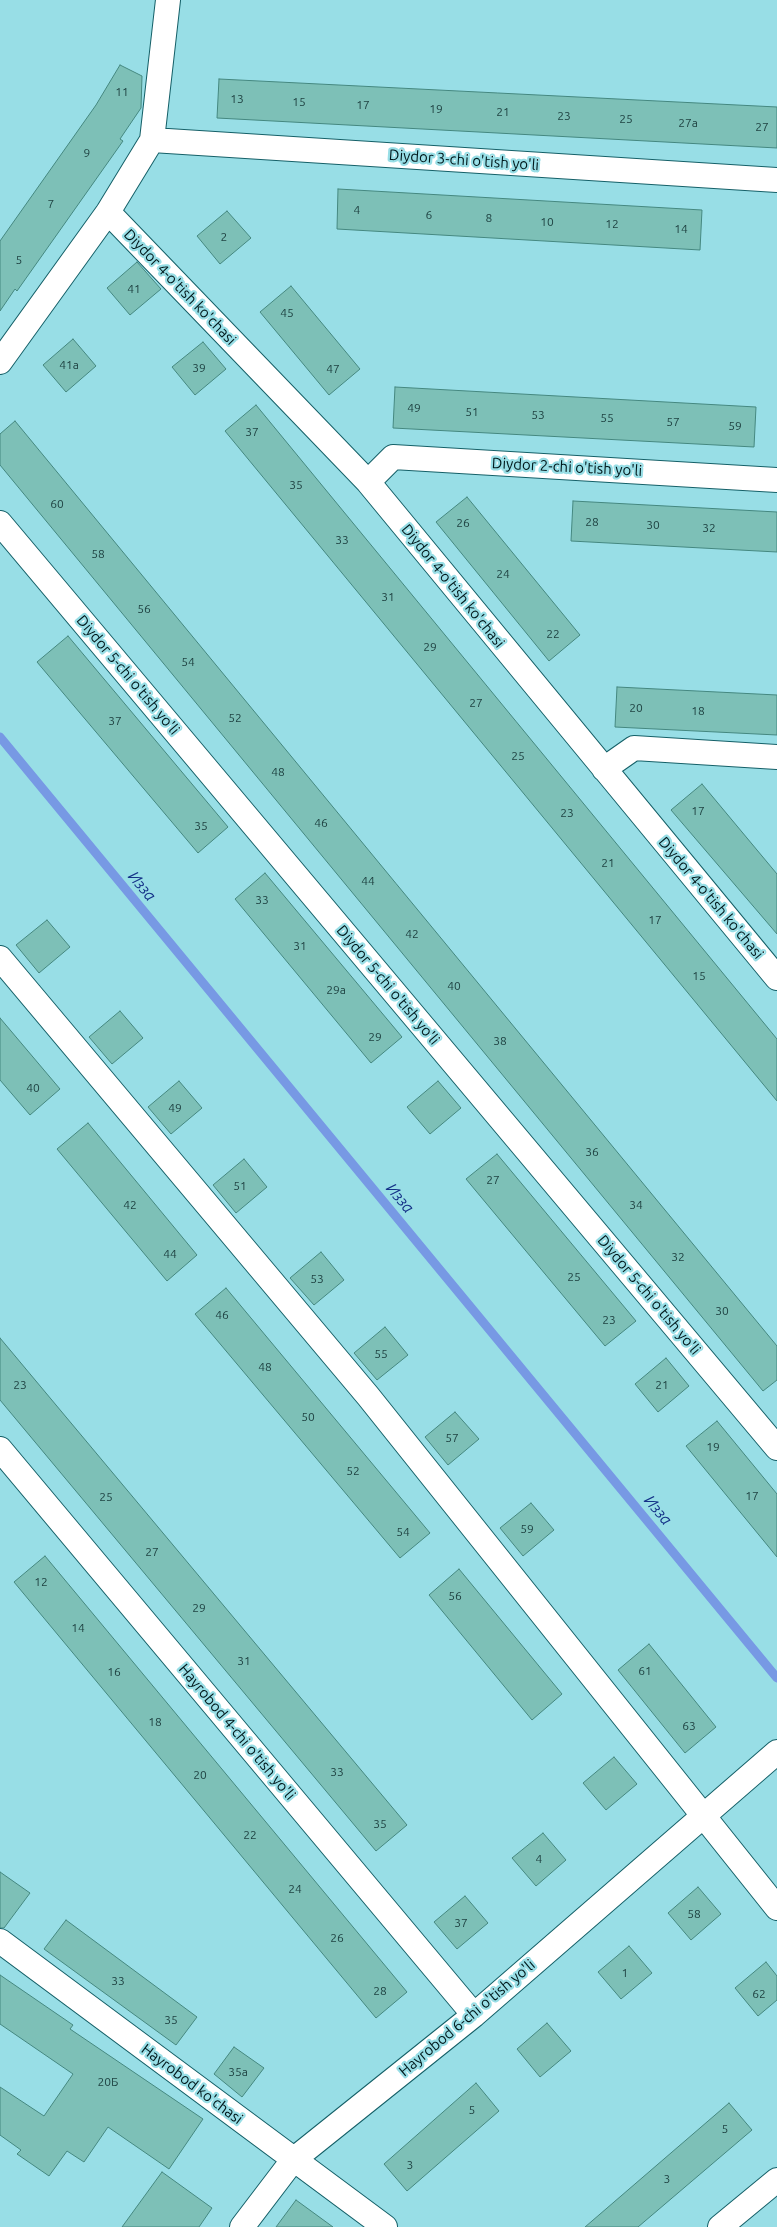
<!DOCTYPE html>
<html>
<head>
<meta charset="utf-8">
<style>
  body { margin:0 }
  canvas { display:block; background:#98dee6 }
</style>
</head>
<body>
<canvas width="777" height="2227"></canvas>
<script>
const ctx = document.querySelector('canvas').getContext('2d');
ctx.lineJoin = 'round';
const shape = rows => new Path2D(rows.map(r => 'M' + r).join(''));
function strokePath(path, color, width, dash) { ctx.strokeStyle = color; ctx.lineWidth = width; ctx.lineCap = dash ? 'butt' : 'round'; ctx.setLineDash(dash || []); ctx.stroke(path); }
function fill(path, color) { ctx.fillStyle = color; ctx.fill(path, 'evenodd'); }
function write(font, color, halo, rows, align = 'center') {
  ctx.font = font + ' Ubuntu,sans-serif'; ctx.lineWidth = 4.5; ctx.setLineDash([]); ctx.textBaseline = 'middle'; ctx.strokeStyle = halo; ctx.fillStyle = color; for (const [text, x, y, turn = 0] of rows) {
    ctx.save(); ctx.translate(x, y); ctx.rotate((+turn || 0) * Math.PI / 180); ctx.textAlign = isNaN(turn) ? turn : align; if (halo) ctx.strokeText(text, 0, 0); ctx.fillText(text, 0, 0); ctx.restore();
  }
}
strokePath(shape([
  [0,737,777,1678]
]), '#7799e4', 9);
const building = shape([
  [120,65,142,76,141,108,120,139,123,141,17,291,15,289,0,311,0,241,96,105,120,65],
  [219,79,777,107,777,148,217,118,219,79],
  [338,189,702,210,700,250,337,229,338,189],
  [227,211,251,238,220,264,197,236,227,211],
  [137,262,161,289,130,315,107,288,137,262],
  [291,286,360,369,329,395,260,312,291,286],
  [73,339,96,366,66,392,43,365,73,339],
  [203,342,226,369,195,395,172,367,203,342],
  [395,387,756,407,754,447,393,428,395,387],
  [256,405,777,1039,777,1101,225,431,256,405],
  [15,421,777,1346,777,1380,763,1391,0,465,0,434,15,421],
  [467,497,580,635,549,661,436,522,467,497],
  [573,501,777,512,777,552,571,541,573,501],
  [68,636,228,827,198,853,37,662,68,636],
  [617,687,777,695,777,735,615,727,617,687],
  [702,784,777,874,777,934,671,810,702,784],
  [265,873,402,1037,371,1063,235,899,265,873],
  [47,920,70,947,39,973,16,945,47,920],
  [120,1011,143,1038,112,1064,89,1037,120,1011],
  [0,1018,60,1089,30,1115,0,1080,0,1018],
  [179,1081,202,1108,171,1134,148,1107,179,1081],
  [438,1081,461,1108,430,1134,407,1107,438,1081],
  [88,1123,197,1255,167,1281,57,1149,88,1123],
  [497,1154,636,1321,605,1346,466,1179,497,1154],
  [244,1159,267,1187,236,1213,213,1185,244,1159],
  [321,1252,344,1280,314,1305,290,1278,321,1252],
  [226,1288,430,1533,400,1558,195,1314,226,1288],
  [385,1327,408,1355,377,1380,354,1353,385,1327],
  [0,1338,407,1825,376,1851,0,1400,0,1338],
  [666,1358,689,1386,658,1412,635,1384,666,1358],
  [455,1412,479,1439,448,1465,425,1437,455,1412],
  [717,1421,777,1494,777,1557,686,1446,717,1421],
  [531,1503,554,1530,523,1556,500,1528,531,1503],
  [45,1556,407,1992,376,2018,14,1582,45,1556],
  [459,1569,562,1694,532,1720,429,1595,459,1569],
  [649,1644,716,1727,685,1753,618,1670,649,1644],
  [614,1757,637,1784,606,1810,583,1783,614,1757],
  [543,1833,566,1860,536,1886,512,1858,543,1833],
  [0,1872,30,1893,4,1928,0,1928,0,1872],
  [698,1887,721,1914,691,1940,668,1913,698,1887],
  [465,1896,488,1923,457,1949,434,1922,465,1896],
  [66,1920,197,2017,176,2045,44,1949,66,1920],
  [629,1946,652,1973,621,1999,598,1972,629,1946],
  [766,1962,777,1976,777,2000,758,2016,735,1988,766,1962],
  [0,1975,73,2025,70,2029,203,2119,169,2169,108,2127,84,2162,67,2151,49,2176,17,2154,21,2150,0,2135,0,2087,44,2116,73,2074,0,2024,0,1975],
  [547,2023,571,2051,540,2077,517,2049,547,2023],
  [234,2047,264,2068,242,2097,214,2074,234,2047],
  [476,2083,499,2111,407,2191,384,2164,476,2083],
  [729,2103,752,2130,638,2227,585,2227,729,2103],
  [162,2172,212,2208,199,2227,122,2227,162,2172],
  [296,2200,333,2227,276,2227,296,2200]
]);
fill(building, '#7dc0b7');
strokePath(building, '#458880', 1);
const street = shape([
  [152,140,777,180],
  [108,212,368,482,777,978],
  [0,362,108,212,152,140,168,0],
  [368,482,393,457,777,480],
  [0,523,777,1448],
  [604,769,634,748,777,757],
  [0,958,368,1396,777,1908],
  [0,1449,474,2015],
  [0,1941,385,2227],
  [242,2227,293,2160,474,2015,777,1752],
  [720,2227,777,2180]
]);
strokePath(street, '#156068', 26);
strokePath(street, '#fff', 24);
write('12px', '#1f4242', null, [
  ["11",122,92],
  ["13",237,99],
  ["15",299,102],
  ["17",363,105],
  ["19",436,109],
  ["21",503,112],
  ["23",564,116],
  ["25",626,119],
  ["27a",688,123],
  ["27",762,127],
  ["9",87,153],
  ["7",51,204],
  ["4",357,210],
  ["6",429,215],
  ["8",489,218],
  ["10",547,222],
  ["12",612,224],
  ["14",681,229],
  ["2",224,237],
  ["5",19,260],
  ["41",134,289],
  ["45",287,313],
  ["41a",69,365],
  ["39",199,368],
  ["47",333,369],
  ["49",414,408],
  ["51",472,412],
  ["53",538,415],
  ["55",607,418],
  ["57",673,422],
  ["59",735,426],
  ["37",252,432],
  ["35",296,485],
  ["60",57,504],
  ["28",592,522],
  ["26",463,523],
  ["30",653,525],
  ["32",709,528],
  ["33",342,540],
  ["58",98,554],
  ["24",503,574],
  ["31",388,597],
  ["56",144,609],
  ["22",553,634],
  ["29",430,647],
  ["54",188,662],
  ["27",476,703],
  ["20",636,708],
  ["18",698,711],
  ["52",235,718],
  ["37",115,721],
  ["25",518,756],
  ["48",278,772],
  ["17",698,811],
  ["23",567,813],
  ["46",321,823],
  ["35",201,826],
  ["21",608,863],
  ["44",368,881],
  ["33",262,900],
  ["17",655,920],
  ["42",412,934],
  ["31",300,946],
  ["15",699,976],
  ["40",454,986],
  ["29a",336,990],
  ["29",375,1037],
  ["38",500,1041],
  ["40",33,1088],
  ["49",175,1108],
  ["36",592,1152],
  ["27",493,1180],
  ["51",240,1186],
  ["42",130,1205],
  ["34",636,1205],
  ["44",170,1254],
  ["32",678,1257],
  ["25",574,1277],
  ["53",317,1279],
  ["30",722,1311],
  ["46",222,1315],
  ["23",609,1320],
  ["55",381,1354],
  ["48",265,1367],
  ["23",20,1385],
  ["21",662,1385],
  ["50",308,1417],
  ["57",452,1438],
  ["19",713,1447],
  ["52",353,1471],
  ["17",752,1496],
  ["25",106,1497],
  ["59",527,1529],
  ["54",403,1532],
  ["27",152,1552],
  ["12",41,1582],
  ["56",455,1596],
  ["29",199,1608],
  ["14",78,1628],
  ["31",244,1661],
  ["61",645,1671],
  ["16",114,1672],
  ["18",155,1722],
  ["63",689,1726],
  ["33",337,1772],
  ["20",200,1775],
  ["35",380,1824],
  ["22",250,1835],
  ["4",539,1859],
  ["24",295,1889],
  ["58",694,1914],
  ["37",461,1923],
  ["26",337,1938],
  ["1",625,1973],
  ["33",118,1981],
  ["28",380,1991],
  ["62",759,1994],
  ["35",171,2020],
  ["35a",238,2072],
  ["20Б",108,2082],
  ["5",472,2110],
  ["5",725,2129],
  ["3",410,2165],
  ["3",667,2179]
]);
write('15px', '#00181b', '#98dee6', [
  ["Diydor 3-chi o'tish yo'li",464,160,4],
  ["Diydor 4-o'tish ko'chasi",180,287,46],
  ["Diydor 2-chi o'tish yo'li",567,467,3],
  ["Diydor 4-o'tish ko'chasi",453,586,51],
  ["Diydor 5-chi o'tish yo'li",128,675,50],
  ["Diydor 4-o'tish ko'chasi",711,898,50],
  ["Diydor 5-chi o'tish yo'li",388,985,50],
  ["Diydor 5-chi o'tish yo'li",649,1295,50],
  ["Hayrobod 4-chi o'tish yo'li",237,1732,50],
  ["Hayrobod 6-chi o'tish yo'li",467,2018,-40],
  ["Hayrobod ko'chasi",192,2084,37]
]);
write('italic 16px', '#143187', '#98dee6', [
  ["Изза",142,886,50],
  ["Изза",400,1198,50],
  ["Изза",658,1510,50]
]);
</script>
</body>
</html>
